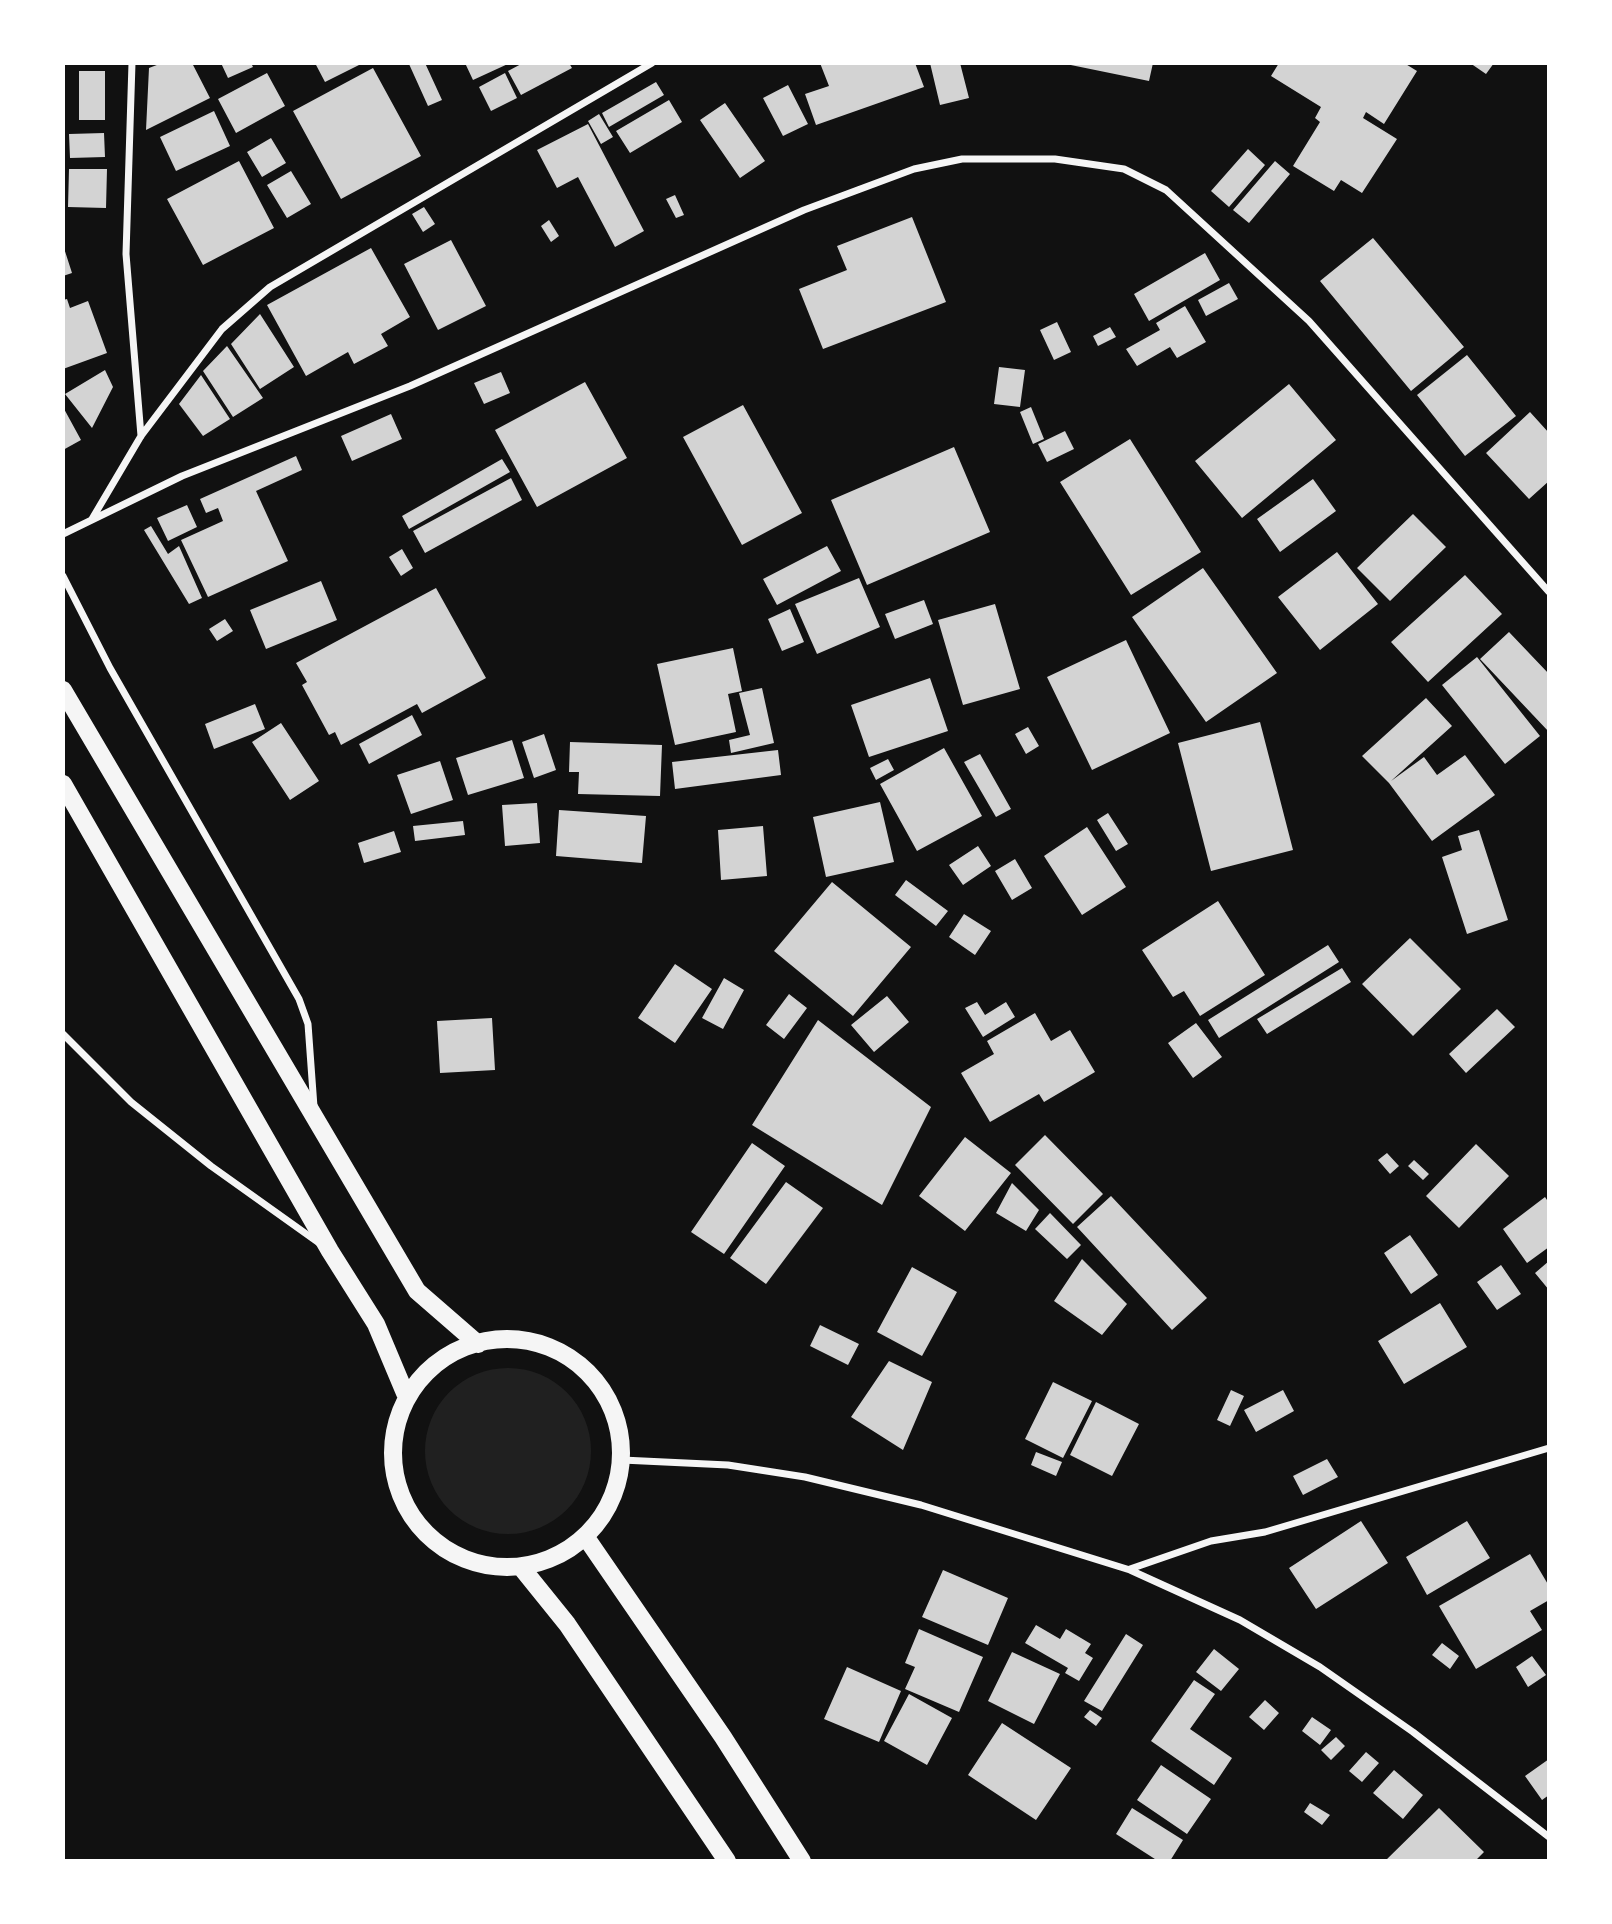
<!DOCTYPE html>
<html>
<head>
<meta charset="utf-8">
<style>
  body { margin:0 }
  #map { position:relative; width:1612px; height:1924px; overflow:hidden; background:#111; font-family:"Varela Round",sans-serif }
  canvas { display:block }
  .frame { position:absolute; inset:0; border:65px solid #fff; pointer-events:none }
</style>
</head>
<body>
<div id="map">
<canvas width="1612" height="1924"></canvas>
<div class="frame"></div>
</div>
<script>
const ctx = document.querySelector('canvas').getContext('2d');
ctx.lineJoin = 'round';
function fill(path, color) { ctx.fillStyle = color; ctx.fill(path, 'evenodd'); }
const shape = rows => new Path2D(rows.map(r => 'M' + r).join(''));
function strokePath(path, color, width, dash) { ctx.strokeStyle = color; ctx.lineWidth = width; ctx.lineCap = dash ? 'butt' : 'round'; ctx.setLineDash(dash || []); ctx.stroke(path); }
fill(shape([
  '425 1451a83 83 0 1 1 166 0a83 83 0 1 1-166 0Z'
]), '#202020');
fill(shape([
  [162,63,192,63,210,98,146,130,149,68],
  [221,63,251,63,253,67,228,78],
  [315,63,363,63,325,82],
  [411,63,425,63,442,100,428,106,409,64],
  [465,63,510,63,473,80],
  [523,63,569,63,572,68,521,95,508,71],
  [820,63,915,63,924,87,816,125,805,94,829,86],
  [930,63,960,63,969,98,940,105],
  [1061,63,1153,63,1149,81],
  [1279,63,1404,63,1417,71,1384,124,1366,112,1363,118,1397,139,1362,193,1341,180,1334,191,1293,166,1320,122,1315,118,1321,107,1271,76],
  [1470,63,1494,63,1486,74],
  [373,68,421,156,341,199,293,111],
  [79,71,105,71,105,120,79,120],
  [267,73,285,106,236,133,218,99],
  [505,73,517,98,491,111,479,87],
  [656,82,664,95,609,127,602,113],
  [788,85,808,124,783,136,763,98],
  [669,100,682,122,630,153,616,131],
  [725,103,765,161,740,178,700,120],
  [214,111,230,146,176,171,160,137],
  [599,114,613,137,601,144,588,121],
  [588,124,644,231,615,247,578,177,557,188,537,150],
  [104,133,105,157,70,158,69,134],
  [271,138,286,163,262,177,247,152],
  [1248,149,1265,165,1229,207,1211,191],
  [239,161,274,228,203,265,167,199],
  [1275,161,1290,174,1249,223,1233,210],
  [69,169,107,169,106,208,68,207],
  [291,171,311,204,287,218,267,185],
  [675,195,684,215,676,218,666,199],
  [424,207,435,224,423,232,412,214],
  [912,217,946,302,823,349,799,289,847,270,837,246],
  [549,220,559,236,551,242,541,226],
  [1373,238,1464,347,1411,391,1320,281],
  [451,240,486,306,438,330,404,264],
  [63,245,72,273,63,276],
  [371,248,410,317,381,334,388,346,354,364,348,352,306,376,267,305],
  [1205,253,1220,280,1149,321,1134,294],
  [1229,283,1238,299,1206,316,1198,300],
  [67,299,70,308,88,301,107,353,63,369,63,300],
  [1185,306,1206,342,1177,358,1170,347,1137,366,1126,349,1160,330,1156,323],
  [260,314,294,367,260,389,231,344],
  [1057,322,1071,352,1054,360,1040,330],
  [1110,327,1116,337,1098,346,1093,336],
  [227,346,263,398,233,417,203,371],
  [1467,355,1516,416,1465,456,1417,395],
  [999,367,1025,370,1020,407,994,404],
  [105,370,113,387,92,428,65,394],
  [501,372,510,393,484,404,474,383],
  [201,375,230,419,203,436,179,404],
  [585,382,627,458,537,507,495,430],
  [1289,384,1336,440,1242,518,1195,461],
  [743,405,802,513,742,545,683,437],
  [63,407,81,440,63,450],
  [1031,407,1044,439,1033,444,1020,412],
  [1530,412,1549,433,1549,481,1529,499,1486,453],
  [391,414,402,439,352,461,341,436],
  [1065,431,1074,449,1047,462,1038,444],
  [1130,439,1201,552,1131,595,1060,482],
  [954,447,990,532,867,585,831,500],
  [296,456,302,470,256,491,288,561,208,597,181,540,223,521,218,508,206,513,200,499],
  [502,459,510,472,409,529,402,516],
  [511,478,522,500,425,553,413,531],
  [1313,479,1336,511,1280,552,1257,519],
  [187,505,197,527,168,541,157,518],
  [1413,514,1446,547,1390,601,1357,568],
  [151,526,168,554,179,546,202,598,189,604,144,530],
  [827,546,841,571,777,605,763,579],
  [402,549,413,568,401,576,389,557],
  [1337,552,1378,604,1320,650,1278,597],
  [1203,568,1277,673,1206,722,1132,617],
  [1465,575,1502,614,1428,682,1391,642],
  [859,578,880,627,817,654,795,604],
  [321,581,337,620,266,649,250,610],
  [436,588,486,678,422,713,417,704,341,745,335,732,329,735,302,685,307,682,296,663],
  [924,600,933,624,895,639,885,614],
  [995,604,1020,689,963,705,938,620],
  [790,609,804,642,782,651,768,619],
  [225,619,233,631,217,641,209,629],
  [1509,632,1549,674,1549,732,1480,659],
  [1126,640,1170,733,1092,770,1047,677],
  [733,648,742,691,728,694,736,732,675,745,657,664],
  [1477,657,1540,736,1505,764,1442,685],
  [930,678,948,731,869,757,851,705],
  [762,688,774,743,731,753,729,740,750,735,739,693],
  [1426,698,1452,726,1391,781,1424,757,1437,775,1465,755,1495,795,1432,841,1389,783,1362,756],
  [255,704,265,729,214,749,205,724],
  [412,715,422,735,369,764,359,744],
  [1260,722,1293,850,1211,871,1178,743],
  [281,723,319,781,290,800,252,742],
  [1028,727,1039,746,1026,754,1015,734],
  [544,734,556,770,534,778,522,742],
  [512,740,524,778,468,795,456,758],
  [570,742,662,745,660,796,578,794,579,772,569,772],
  [944,748,982,816,917,851,880,784],
  [778,750,781,775,675,789,672,762],
  [980,754,1011,809,996,817,964,762],
  [888,759,894,770,876,780,870,768],
  [440,761,453,800,411,814,397,775],
  [880,802,894,862,826,877,813,817],
  [537,803,540,843,505,846,502,805],
  [559,810,646,816,642,863,556,856],
  [1108,813,1128,844,1116,851,1097,820],
  [463,821,465,835,415,841,413,826],
  [763,826,767,876,721,880,718,830],
  [1087,827,1126,887,1082,915,1044,856],
  [1479,830,1508,920,1467,934,1442,857,1462,850,1458,836],
  [394,831,401,852,364,863,358,843],
  [978,846,991,866,963,885,949,865],
  [1015,859,1032,888,1012,900,995,871],
  [906,880,948,911,936,926,895,895],
  [832,882,911,947,853,1016,774,951],
  [1218,901,1265,975,1200,1016,1184,991,1173,997,1142,950],
  [964,914,991,931,975,955,949,937],
  [1410,938,1461,989,1413,1036,1362,984],
  [1328,945,1339,962,1219,1038,1208,1020],
  [675,964,712,989,675,1043,638,1018],
  [1342,968,1351,982,1267,1034,1257,1019],
  [724,978,744,990,723,1029,702,1018],
  [789,994,807,1008,784,1039,766,1025],
  [887,996,909,1022,874,1052,851,1025],
  [977,1002,985,1015,1006,1002,1015,1017,983,1037,965,1008],
  [1497,1009,1515,1027,1466,1073,1449,1054],
  [1035,1013,1051,1041,1070,1030,1095,1072,1044,1102,1039,1094,990,1122,961,1073,994,1054,987,1041],
  [492,1018,495,1070,440,1073,437,1021],
  [818,1020,931,1107,882,1205,752,1125],
  [1196,1023,1222,1057,1193,1078,1168,1043],
  [1045,1135,1103,1194,1073,1224,1015,1165],
  [965,1137,1011,1173,965,1231,919,1196],
  [752,1143,785,1166,724,1254,691,1232],
  [1476,1144,1509,1176,1459,1228,1426,1196],
  [1387,1153,1399,1166,1390,1174,1378,1160],
  [1414,1160,1429,1174,1423,1180,1408,1166],
  [786,1182,823,1208,766,1284,730,1258],
  [1012,1183,1039,1210,1026,1231,996,1213],
  [1111,1196,1207,1298,1172,1330,1077,1227],
  [1545,1197,1549,1203,1549,1247,1527,1263,1503,1229],
  [1050,1213,1081,1245,1067,1259,1035,1229],
  [1410,1235,1438,1275,1411,1294,1384,1253],
  [1082,1259,1127,1304,1102,1335,1054,1301],
  [1549,1261,1549,1290,1535,1273],
  [1501,1265,1521,1294,1497,1310,1477,1282],
  [912,1267,957,1292,922,1356,877,1332],
  [1440,1303,1467,1347,1404,1384,1378,1341],
  [820,1325,859,1344,848,1365,810,1346],
  [889,1361,932,1382,903,1450,851,1417],
  [1053,1382,1092,1401,1063,1458,1025,1439],
  [1231,1390,1244,1396,1230,1426,1217,1420],
  [1283,1390,1294,1411,1256,1432,1244,1410],
  [1096,1402,1139,1424,1112,1476,1070,1455],
  [1036,1452,1062,1462,1056,1476,1031,1465],
  [1327,1459,1338,1477,1303,1495,1293,1476],
  [1361,1521,1388,1563,1316,1609,1289,1568],
  [1467,1521,1490,1558,1427,1595,1406,1557],
  [1530,1554,1549,1586,1549,1600,1530,1611,1542,1630,1476,1669,1439,1606],
  [943,1570,1008,1598,988,1645,922,1617],
  [1036,1625,1060,1639,1066,1629,1091,1644,1085,1653,1093,1658,1079,1681,1065,1673,1068,1668,1025,1643],
  [919,1629,983,1657,959,1712,905,1689,915,1667,905,1663],
  [1126,1634,1143,1645,1102,1711,1084,1701],
  [1442,1643,1459,1656,1450,1669,1432,1655],
  [1214,1649,1239,1669,1221,1691,1196,1672],
  [1012,1652,1060,1674,1034,1724,988,1701],
  [1532,1656,1546,1675,1528,1687,1516,1667],
  [847,1667,901,1691,879,1742,824,1719],
  [1194,1680,1215,1694,1190,1729,1232,1758,1214,1785,1151,1741],
  [909,1694,952,1718,927,1765,884,1741],
  [1265,1700,1279,1713,1264,1730,1249,1717],
  [1090,1710,1102,1718,1096,1726,1084,1717],
  [1312,1717,1331,1730,1320,1745,1302,1731],
  [1002,1723,1071,1768,1036,1820,968,1775],
  [1336,1737,1345,1746,1331,1760,1321,1750],
  [1366,1752,1379,1763,1362,1782,1349,1771],
  [1549,1759,1549,1795,1542,1800,1525,1776],
  [1161,1765,1211,1799,1187,1834,1137,1800],
  [1394,1770,1423,1795,1403,1819,1373,1793],
  [1310,1803,1330,1815,1322,1825,1304,1812],
  [1132,1808,1183,1840,1170,1861,1158,1861,1116,1834],
  [1439,1808,1484,1852,1475,1861,1385,1861]
]), '#d3d3d3');
strokePath(shape([
  [132,63,126,254,141,436],
  [92,519,141,436,222,329,270,287,652,63],
  [63,534,182,476,410,386,804,210,914,169,962,159,1055,159,1124,169,1166,190,1309,321,1549,592],
  [63,576,110,668,299,999,308,1024,314,1107],
  [63,1034,131,1102,211,1166,319,1243],
  [622,1460,728,1465,805,1477,921,1505,1130,1570,1240,1620,1320,1667,1413,1732,1549,1837],
  [1130,1569,1211,1541,1265,1532,1549,1448]
]), '#f5f5f5', 7);
strokePath(shape([
  [63,690,417,1291,478,1344],
  [63,784,330,1251,376,1324,405,1393],
  '393 1453a114 114 0 1 1 228 0a114 114 0 1 1-228 0Z',
  [585,1536,723,1737,802,1861],
  [521,1567,567,1624,727,1861]
]), '#f5f5f5', 18);
</script>
</body>
</html>
